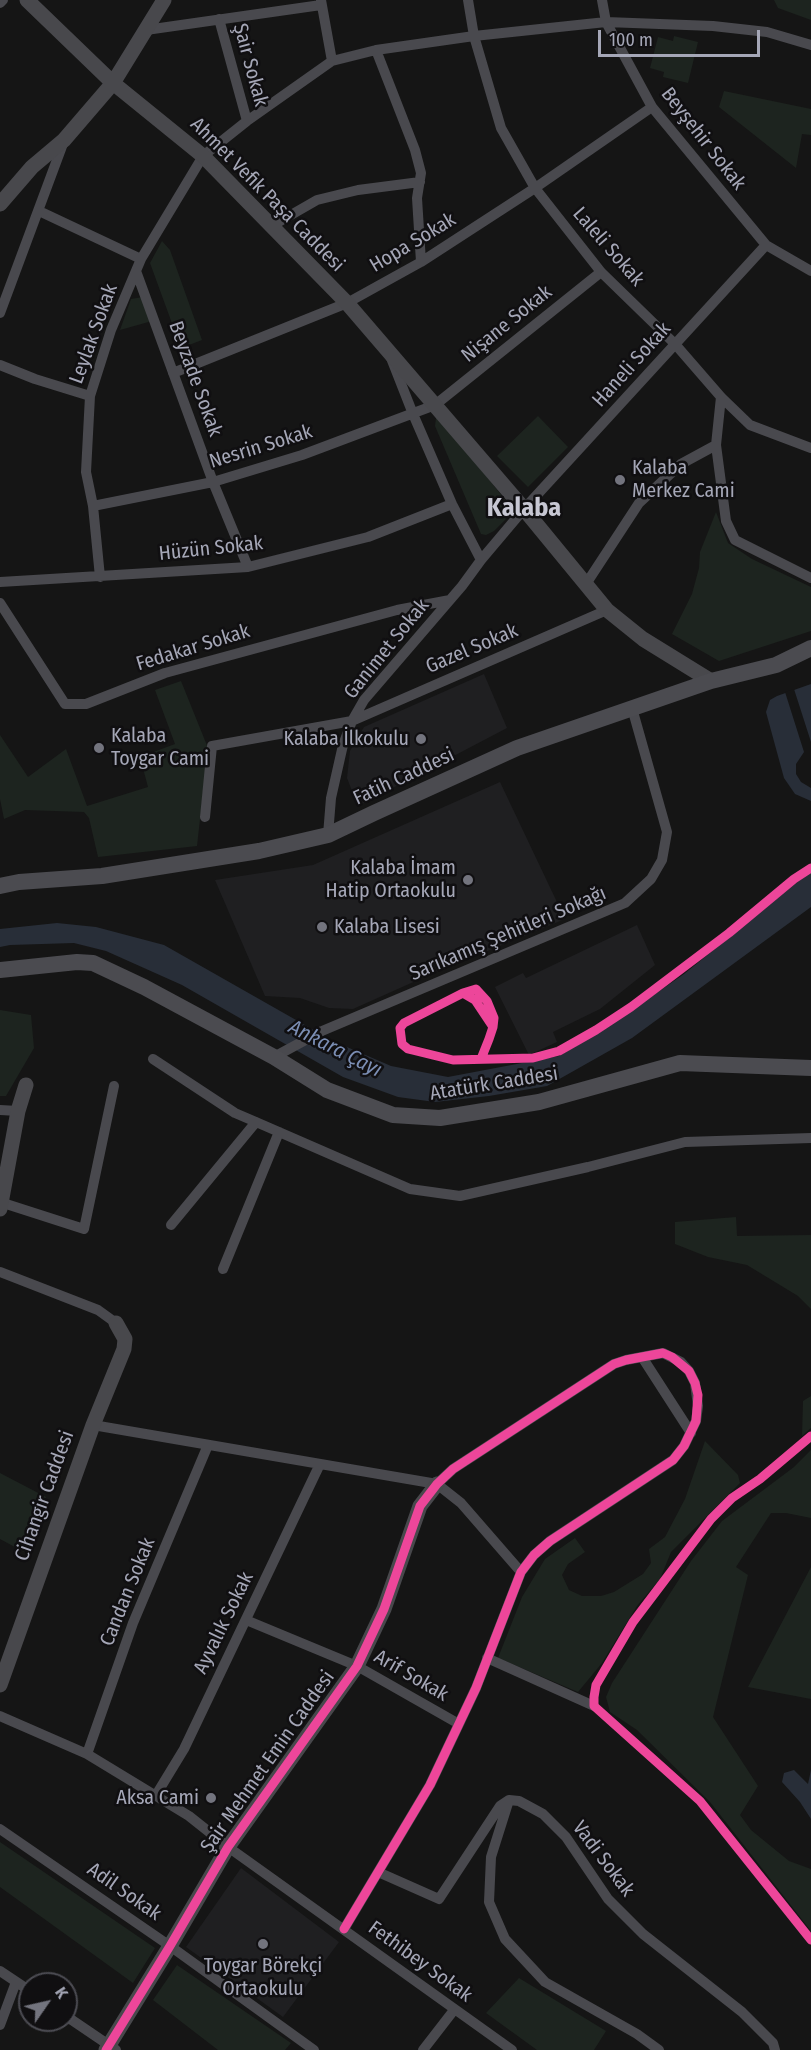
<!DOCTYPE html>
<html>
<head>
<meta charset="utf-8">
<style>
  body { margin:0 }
  #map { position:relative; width:811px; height:2050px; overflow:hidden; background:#151515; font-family:"Fira Sans Condensed",sans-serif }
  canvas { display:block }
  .north { position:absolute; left:18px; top:1972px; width:60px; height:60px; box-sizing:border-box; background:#100f11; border:2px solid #4c4c53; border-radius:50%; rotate:56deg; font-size:16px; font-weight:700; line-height:24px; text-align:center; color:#a5a7b7 }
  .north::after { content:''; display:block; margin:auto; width:21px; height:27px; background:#73747e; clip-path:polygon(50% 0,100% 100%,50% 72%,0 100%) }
  .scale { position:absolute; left:598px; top:30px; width:162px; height:27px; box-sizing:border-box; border:3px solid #a5a7b7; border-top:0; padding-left:8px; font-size:18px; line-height:21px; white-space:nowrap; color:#a5a7b7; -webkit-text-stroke:4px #100f11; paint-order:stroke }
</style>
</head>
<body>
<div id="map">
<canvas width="811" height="2050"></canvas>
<div class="north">K</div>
<div class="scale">100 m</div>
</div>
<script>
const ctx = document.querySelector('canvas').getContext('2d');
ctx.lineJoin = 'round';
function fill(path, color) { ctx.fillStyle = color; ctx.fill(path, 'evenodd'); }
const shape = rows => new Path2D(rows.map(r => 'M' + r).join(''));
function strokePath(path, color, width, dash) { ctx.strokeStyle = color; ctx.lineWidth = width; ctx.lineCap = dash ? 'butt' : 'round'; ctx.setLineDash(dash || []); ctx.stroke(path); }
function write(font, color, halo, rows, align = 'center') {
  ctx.font = font + ' "Fira Sans Condensed",sans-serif'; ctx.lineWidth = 5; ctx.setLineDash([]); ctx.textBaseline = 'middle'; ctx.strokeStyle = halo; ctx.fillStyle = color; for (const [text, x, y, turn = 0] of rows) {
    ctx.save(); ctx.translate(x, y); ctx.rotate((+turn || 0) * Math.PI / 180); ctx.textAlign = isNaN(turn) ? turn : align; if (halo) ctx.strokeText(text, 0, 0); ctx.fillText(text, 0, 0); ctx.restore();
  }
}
fill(shape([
  [484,674,507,728,362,804,354,796,347,778,350,751,364,727],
  [500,782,565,919,429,975,353,1009,329,1008,300,998,265,996,215,880,313,865],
  [637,925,655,965,600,1009,553,1032,557,1042,529,1055,495,987,523,973,526,978],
  [241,1868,339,1942,283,2017,186,1947]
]), '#1f1f21');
fill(shape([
  [774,0,811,0,811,20,778,8],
  [674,36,698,42,688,83,663,77,664,72,650,68,658,37,673,41],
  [724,91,811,109,811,135,802,134,796,168,719,107],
  [162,241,170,250,202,340,181,348,150,263],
  [143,297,152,321,120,330,131,299],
  [538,416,568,447,528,487,497,456],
  [436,418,440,418,510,506,510,515,494,531,486,535,481,534,435,426],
  [716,512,728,543,752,559,811,587,811,631,719,661,672,634,692,594,699,568,700,552],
  [181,681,208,748,197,846,98,857,89,818,84,812,25,810,4,819,0,799,0,735,28,777,66,749,87,806,148,787,140,757,175,744,155,690],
  [0,1010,31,1015,34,1048,6,1096,0,1096],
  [736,1217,737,1236,811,1235,811,1309,798,1296,747,1265,708,1257,675,1244,675,1222],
  [811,1396,811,1428,802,1436,803,1401],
  [705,1441,738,1475,740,1483,671,1552,660,1579,637,1606,602,1663,578,1692,498,1658,522,1597,545,1559,575,1538,585,1552,568,1564,562,1575,569,1590,582,1596,601,1596,614,1592,643,1574,651,1563,649,1549,665,1537,685,1499],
  [811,1450,811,1518,786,1513,771,1513,736,1567,748,1575,713,1717,758,1786,740,1815,751,1830,789,1861,811,1869,811,1931,710,1802,637,1730,610,1712,606,1697,612,1683,691,1561,722,1521,794,1467],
  [0,1473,46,1497,24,1552,0,1539],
  [811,1567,811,1699,748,1687],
  [0,1842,155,1948,133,1983,0,1887],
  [177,1965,291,2043,285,2050,218,2050,153,2000],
  [519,1978,606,2031,594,2050,537,2050,486,2013]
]), '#1d241f');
fill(shape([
  [811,684,811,801,795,794,784,778,766,712,770,700,777,696],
  [811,871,811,907,632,1038,547,1086,489,1096,435,1102,398,1097,343,1077,182,985,106,951,74,943,10,945,0,947,0,929,57,923,96,927,164,945,333,1041,391,1066,448,1077,559,1056,603,1030,684,974],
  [794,1770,808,1784,811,1770,811,1819,800,1802,782,1782,784,1773]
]), '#282e38');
fill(shape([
  [794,689,811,742,811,788,801,782,796,774,796,764,804,752,785,692]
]), '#151515');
strokePath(shape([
  [321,0,332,61],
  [468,0,474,36,501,128,535,188,601,272,675,344,721,397,750,425,811,448],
  [602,0,606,22,652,107,766,245,811,271],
  [0,3,3,0],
  [219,19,247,121],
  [146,30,321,5],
  [376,50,415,150,421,173,417,198,421,262],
  [39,211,141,259],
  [270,227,317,200,358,190,420,182],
  [136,271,213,482,248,567],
  [0,313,64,141],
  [391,358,413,414,452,504,481,560],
  [0,365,35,379,90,396],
  [173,373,347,303,421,262,535,188,652,107],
  [721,397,716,445,726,521,735,540,811,578],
  [93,506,213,482,302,455,435,405,601,272],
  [100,577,93,506,86,472,90,396,111,330,141,259,203,156,247,121,332,61,376,50,474,36,606,22,713,26,767,32,811,45],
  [0,582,248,567,368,537,452,504],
  [586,584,639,503,681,464,716,445],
  [0,603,65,704,86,704,165,673,397,610,450,600],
  [205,817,212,746,352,721,607,610],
  [328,835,331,798,343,745,352,721,364,700,462,586,481,560,524,509,766,245],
  [274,1057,322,1031,625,903,651,879,662,860,667,832,632,708],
  [153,1059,235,1113,256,1122,410,1189,460,1196,588,1167,685,1142,811,1138],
  [0,1110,18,1111],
  [0,1202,84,1229,114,1086],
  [171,1225,256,1122],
  [223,1269,279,1132],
  [0,1272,98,1310,116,1323],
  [642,1357,691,1433],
  [93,1425,437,1484,461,1503,521,1572],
  [246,1620,357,1666,459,1724],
  [487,1658,594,1706],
  [0,1716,87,1754,189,1816,228,1847,512,2050],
  [87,1754,133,1623,208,1445],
  [156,1795,184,1749,320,1464],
  [509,1800,491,1857,489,1902,505,1939,545,1982,637,2034,659,2050],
  [0,1829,170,1946,314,2050],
  [378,1872,439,1899,500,1806,509,1800,519,1801,543,1814,566,1837,608,1899,643,1934,742,2012,773,2043,775,2050],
  [344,1929,430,1785,476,1688,521,1572,534,1555,550,1541,673,1460,684,1446,696,1421,698,1406,695,1383,689,1371,681,1362,663,1353,626,1360,614,1364,453,1469,437,1484],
  [0,1971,30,1991],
  [66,2016,116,2050],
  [0,2025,16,1982],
  [423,2050,454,2010]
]), '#49494e', 10);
strokePath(shape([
  [27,0,113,83,203,156,347,303,524,509,607,610,643,639,711,681],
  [0,204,32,167,64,140,113,83,164,0],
  [0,1209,18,1111,26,1085],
  [0,1685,93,1425,124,1349,125,1339,116,1323],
  [106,2050,170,1946,228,1847,357,1666,384,1609,420,1506,437,1484]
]), '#48484c', 15);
strokePath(shape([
  [0,886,19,882,102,876,259,851,328,835,374,813,517,748,711,681,776,665,811,648],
  [0,970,77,962,93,963,144,987,274,1057,327,1090,393,1115,440,1118,539,1102,680,1063,811,1068]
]), '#4b4b50', 16);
strokePath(shape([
  [463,993,404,1023,400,1028,402,1044,408,1049,453,1060,533,1058,559,1051,596,1030,631,1007,729,933,794,879,811,868],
  [481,1059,489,1039,493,1027,494,1018,487,1001,476,989,463,993,475,1000,493,1027],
  [811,1436,760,1479,732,1498,711,1519,633,1622,596,1685,594,1697,594,1706,700,1801,811,1940],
  [106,2050,170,1946,228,1847,357,1666,384,1609,420,1506,437,1484,453,1469,614,1364,626,1360,663,1353,672,1357,689,1371,695,1383,698,1395,696,1421,684,1446,673,1460,550,1541,534,1555,521,1572,476,1688,430,1785,344,1929]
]), '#ed469a', 9);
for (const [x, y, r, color] of [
  [620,480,6,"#73747e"],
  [421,739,6,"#73747e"],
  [99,748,6,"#73747e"],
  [468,880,6,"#73747e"],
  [322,927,6,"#73747e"],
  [211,1798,6,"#73747e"],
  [263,1944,6,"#73747e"]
]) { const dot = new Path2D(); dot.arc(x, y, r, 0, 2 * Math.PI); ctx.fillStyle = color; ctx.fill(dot); strokePath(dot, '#100f11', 2); }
write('20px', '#a5a7b7', '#100f11', [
  ["Şair Sokak",250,65,75],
  ["Beyşehir Sokak",703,139,52],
  ["Ahmet Vefik Paşa Caddesi",267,195,45],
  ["Hopa Sokak",413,243,-31],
  ["Laleli Sokak",608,247,49],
  ["Nişane Sokak",507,324,-39],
  ["Leylak Sokak",94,334,-70],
  ["Haneli Sokak",632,365,-48],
  ["Beyzade Sokak",195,379,70],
  ["Nesrin Sokak",261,447,-17],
  ["Hüzün Sokak",211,549,-6],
  ["Fedakar Sokak",193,648,-17],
  ["Ganimet Sokak",387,649,-51],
  ["Gazel Sokak",472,649,-23],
  ["Fatih Caddesi",404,777,-25],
  ["Sarıkamış Şehitleri Sokağı",508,934,-23],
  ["Atatürk Caddesi",494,1084,-9],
  ["Cihangir Caddesi",45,1496,-70],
  ["Candan Sokak",128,1592,-68],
  ["Ayvalık Sokak",224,1623,-64],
  ["Arif Sokak",411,1676,30],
  ["Şair Mehmet Emin Caddesi",268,1762,-55],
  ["Vadi Sokak",603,1859,53],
  ["Adil Sokak",124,1892,35],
  ["Fethibey Sokak",420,1962,36]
]);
write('20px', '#a5a7b7', '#100f11', [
  ["Kalaba",632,468],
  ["Merkez Cami",632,491],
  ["Kalaba",111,736],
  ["Toygar Cami",111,759],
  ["Kalaba İlkokulu",409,739,"right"],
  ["Kalaba İmam",456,868,"right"],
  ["Hatip Ortaokulu",456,891,"right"],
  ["Kalaba Lisesi",334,927],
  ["Aksa Cami",199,1798,"right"],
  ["Toygar Börekçi",263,1966,"center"],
  ["Ortaokulu",263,1989,"center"]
], 'left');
write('italic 21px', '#7b8eb4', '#100f11', [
  ["Ankara Çayı",335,1049,27]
]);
write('bold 26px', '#c7c7d3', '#100f11', [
  ["Kalaba",524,509]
]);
</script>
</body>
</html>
